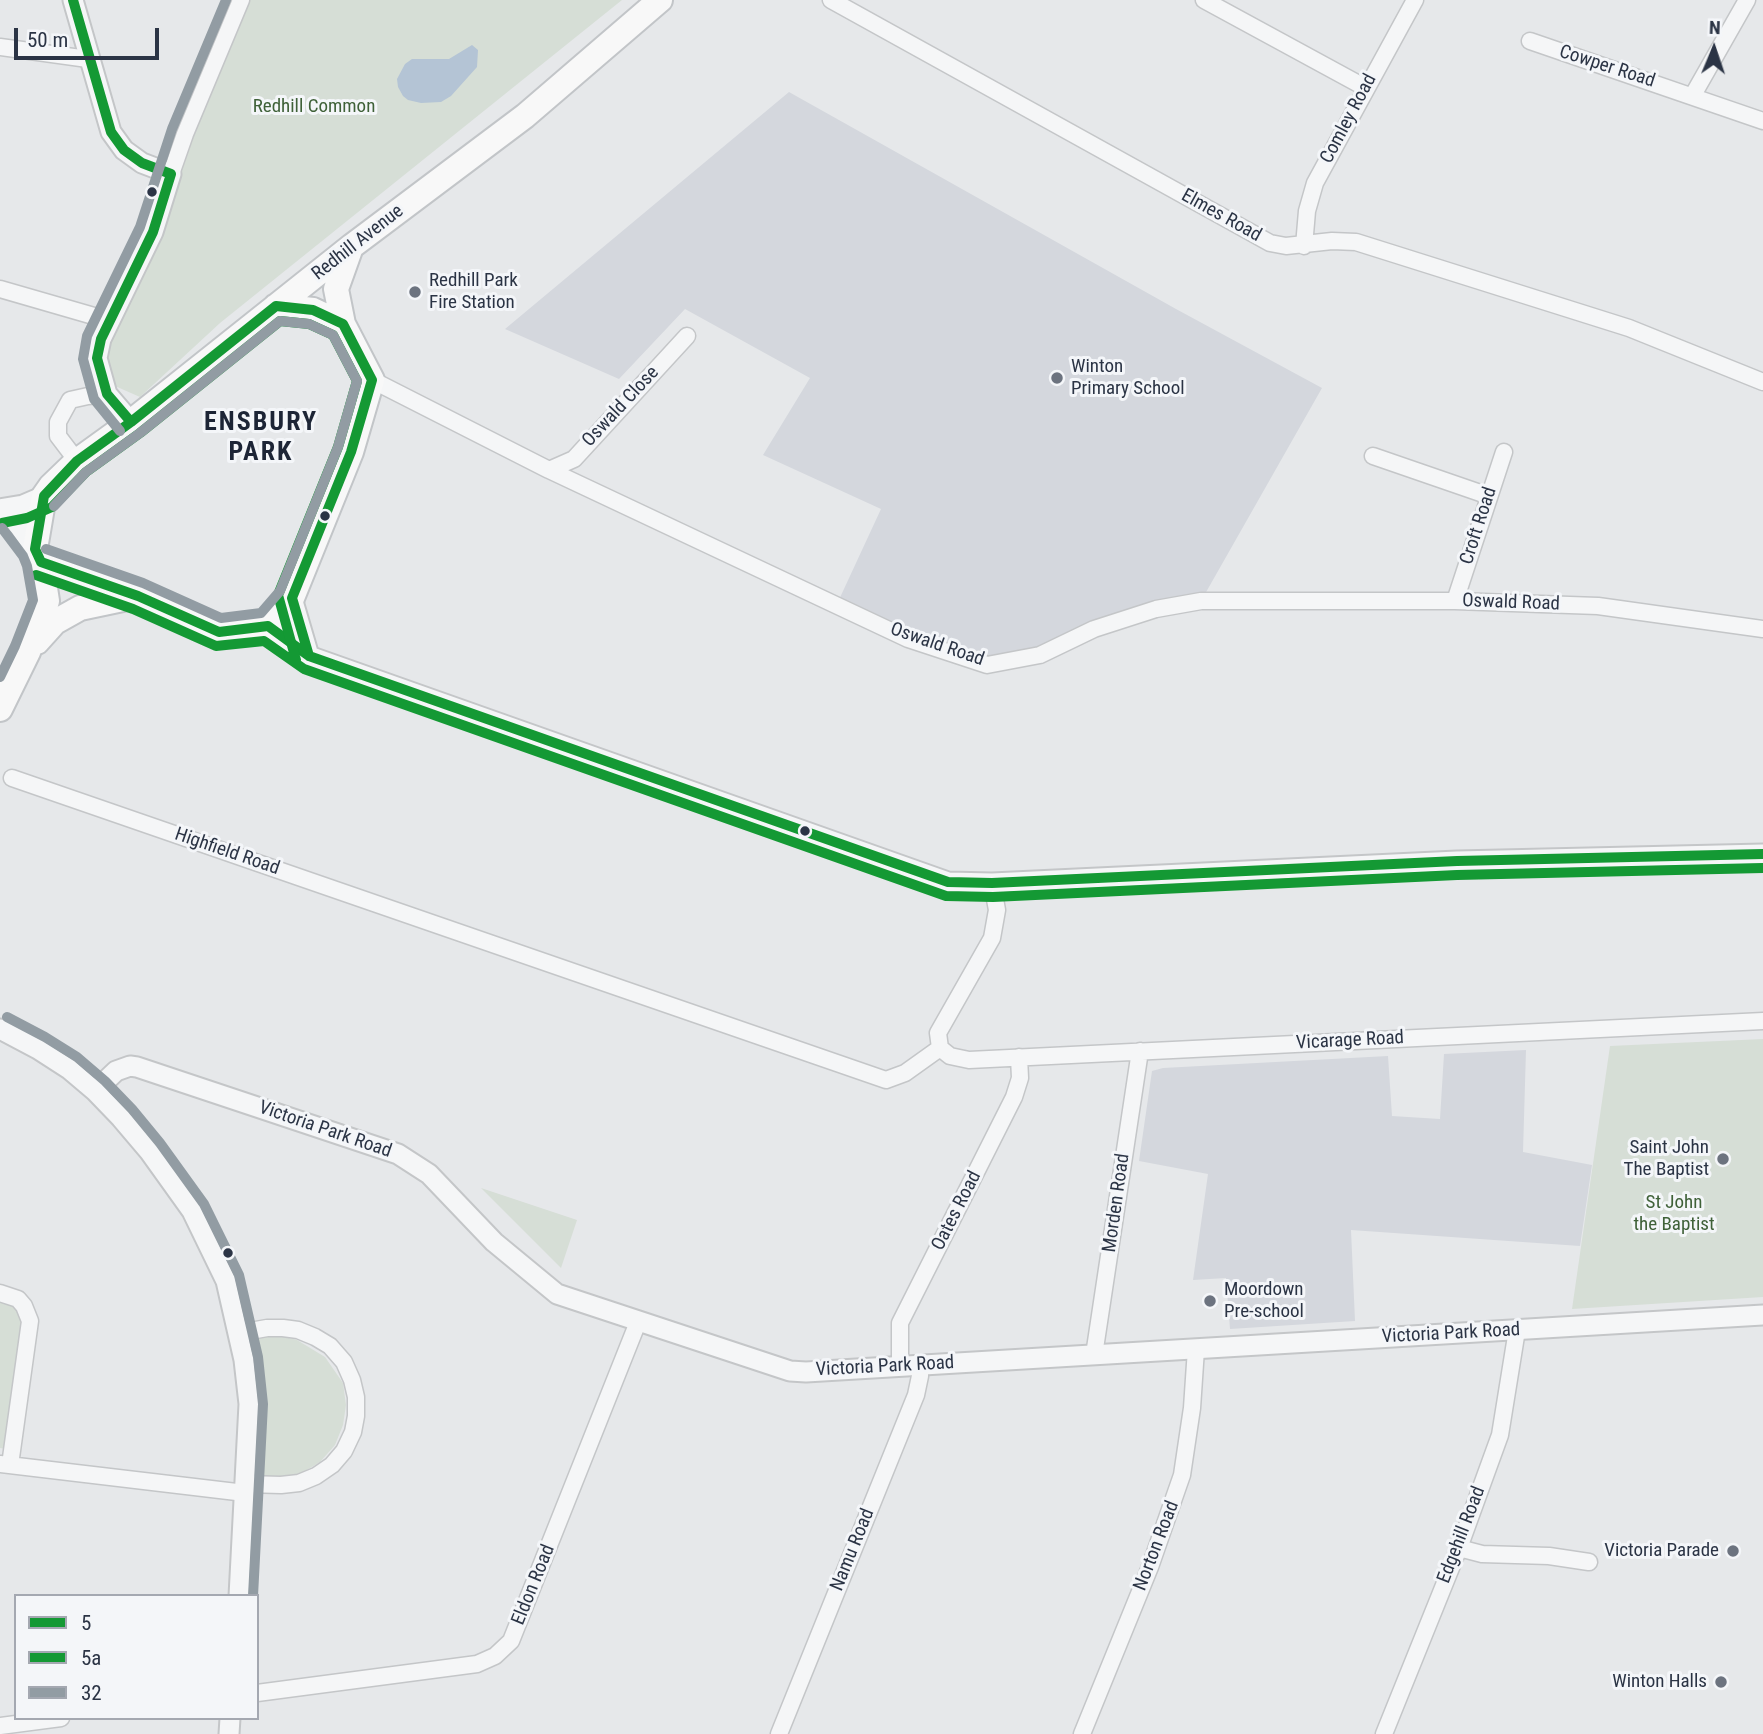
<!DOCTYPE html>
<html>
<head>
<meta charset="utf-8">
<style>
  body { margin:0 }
  #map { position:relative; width:1763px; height:1734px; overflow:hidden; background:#e6e8ea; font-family:"Roboto Condensed",sans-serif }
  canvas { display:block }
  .legend { position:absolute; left:14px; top:1594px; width:245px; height:126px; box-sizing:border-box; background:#f4f6f9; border:2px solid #a4a8b1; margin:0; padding:9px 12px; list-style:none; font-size:21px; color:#2b3445 }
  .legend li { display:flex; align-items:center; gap:14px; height:35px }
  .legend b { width:35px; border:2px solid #a4a8b1 }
  .north { position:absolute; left:1679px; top:14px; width:70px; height:70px; -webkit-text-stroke:5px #f4f6f9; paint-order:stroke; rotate:2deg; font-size:19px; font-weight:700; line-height:28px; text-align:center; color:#2b3445 }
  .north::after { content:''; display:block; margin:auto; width:24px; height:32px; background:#2b3445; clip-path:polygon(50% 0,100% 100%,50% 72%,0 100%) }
  .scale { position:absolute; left:14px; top:28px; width:145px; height:32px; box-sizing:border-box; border:4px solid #2b3445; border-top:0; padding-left:9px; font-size:21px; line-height:24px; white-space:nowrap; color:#2b3445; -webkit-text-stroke:5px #f4f6f9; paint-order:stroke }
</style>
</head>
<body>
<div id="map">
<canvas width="1763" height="1734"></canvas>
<ul class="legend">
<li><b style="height:9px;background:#149934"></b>5</li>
<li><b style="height:9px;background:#149934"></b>5a</li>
<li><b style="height:9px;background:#929ca3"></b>32</li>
</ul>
<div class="north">N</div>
<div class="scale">50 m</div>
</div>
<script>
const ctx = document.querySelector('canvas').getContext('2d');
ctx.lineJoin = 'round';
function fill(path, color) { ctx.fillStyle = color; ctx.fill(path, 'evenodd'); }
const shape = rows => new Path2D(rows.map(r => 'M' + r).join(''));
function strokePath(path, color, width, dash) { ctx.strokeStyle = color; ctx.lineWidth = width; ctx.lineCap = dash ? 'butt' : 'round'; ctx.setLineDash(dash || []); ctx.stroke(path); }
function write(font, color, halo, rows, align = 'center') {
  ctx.font = font + ' "Roboto Condensed",sans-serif'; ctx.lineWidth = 6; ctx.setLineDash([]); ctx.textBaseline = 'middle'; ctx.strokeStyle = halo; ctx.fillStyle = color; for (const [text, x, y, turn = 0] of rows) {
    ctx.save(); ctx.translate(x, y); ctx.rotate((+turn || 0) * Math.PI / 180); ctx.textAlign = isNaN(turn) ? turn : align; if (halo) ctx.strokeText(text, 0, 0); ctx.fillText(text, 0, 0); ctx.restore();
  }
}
fill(shape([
  [789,92,1176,309,1322,388,1201,601,987,665,837,604,881,509,763,455,810,378,685,309,619,379,505,329],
  [1526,1050,1523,1152,1592,1165,1580,1246,1351,1230,1355,1321,1230,1329,1226,1278,1193,1280,1208,1174,1139,1161,1152,1071,1163,1068,1388,1056,1392,1116,1440,1119,1444,1054]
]), '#d4d7dd');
fill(shape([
  [241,0,622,0,220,323,140,397,115,386,97,358],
  [1763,1039,1763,1297,1572,1309,1610,1046],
  [481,1188,577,1220,561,1268],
  [0,1300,15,1308,22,1321,6,1449,0,1448],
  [276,1335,297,1340,325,1357,343,1383,346,1405,343,1425,335,1445,320,1462,300,1474,280,1478,262,1477,264,1401,256,1336]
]), '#d6ded6');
fill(shape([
  [472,45,478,50,477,67,451,96,441,102,421,103,408,100,403,96,398,87,397,79,405,64,412,59,449,59]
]), '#b4c4d5');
const minor = shape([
  [831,0,1270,243,1286,246,1332,241,1356,242,1629,328,1763,382],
  [1204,0,1366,88],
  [1530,41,1763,121],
  [0,47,88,59],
  [1693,95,1747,0],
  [171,174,185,134,241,0],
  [1304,246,1307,211,1315,183,1415,0],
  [0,289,111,321],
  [372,380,549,470,908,639,987,665,1040,655,1094,629,1156,609,1201,601,1455,601,1598,606,1763,629],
  [1373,456,1489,496],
  [77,461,58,436,58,422,70,400,88,396,107,394],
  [549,470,574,459,687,336],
  [1455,601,1504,452],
  [12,778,886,1080,905,1073,940,1048,938,1033,992,938,997,910,992,883],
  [940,1048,950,1056,969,1060,1763,1021],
  [0,1293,18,1299,24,1306,30,1321,10,1465],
  [239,1333,267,1328,283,1328,298,1330,315,1337,330,1346,344,1362,352,1380,356,1397,356,1416,353,1432,344,1451,332,1465,316,1476,299,1483,281,1485,246,1484],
  [1094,1355,1140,1051],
  [900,1366,900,1323,1014,1097,1020,1078,1019,1057],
  [0,1464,245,1493],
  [1459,1548,1482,1554,1549,1556,1589,1562],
  [257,1693,477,1664,495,1656,511,1641,638,1322],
  [0,1726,61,1718],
  [779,1734,916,1395,920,1376,920,1365],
  [1082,1734,1150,1567,1182,1475,1192,1408,1196,1349],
  [1384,1734,1459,1548,1500,1435,1517,1330]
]);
const tertiary = shape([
  [73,0,111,132,124,150,142,163,171,174,153,232,101,339,97,358,107,394,131,422],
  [0,509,19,526,35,549],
  [0,509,23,505,44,496],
  [292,598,309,656],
  [268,626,309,656,948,882,992,883,1457,861,1763,854],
  [0,1029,38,1049,69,1069,95,1091,121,1118,149,1151,192,1211,226,1281,244,1360,249,1404,239,1596],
  [95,1091,116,1071,130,1066,137,1067,398,1154,429,1174,494,1242,557,1294,790,1371,806,1372,1763,1315],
  [229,1734,230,1718]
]);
const primary = shape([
  [343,324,336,289,351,247],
  [41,562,138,596,219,632,268,626,292,598,351,452,372,380,343,324,313,310,276,306],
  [37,642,55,622,80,608,137,596],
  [0,709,28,652,47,601,41,562,35,549,44,496,51,486,77,461,131,422,352,246,525,116,660,0]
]);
strokePath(minor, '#c4c6c8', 19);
strokePath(tertiary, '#c4c6c8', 23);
strokePath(primary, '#c2c5c8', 28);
strokePath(minor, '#f5f6f7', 16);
strokePath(tertiary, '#f5f6f7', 19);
strokePath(primary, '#f8f8f8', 24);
strokePath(shape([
  [73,0,111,132,124,150,142,163,171,174],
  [131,422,107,394,97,358,101,339,153,232,171,174],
  [41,562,138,596,219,632,268,626,309,656,948,882,992,883,1457,861,1763,854],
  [41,562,35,549,44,496,77,461,131,422,276,306,313,310,343,324,372,380,351,452,292,598,309,656]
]), '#149934', 10);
strokePath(shape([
  [2,523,27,518,52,507,86,472,140,433,280,321,309,324,333,335,357,381,338,447,278,595,296,660],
  [36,575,133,609,216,646,264,641,304,669,946,896,993,897,1457,875,1763,868]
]), '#149934', 10);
strokePath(shape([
  [120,431,94,399,83,359,87,336,140,227,172,129,226,0],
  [46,549,143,583,221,618,261,613,280,591,338,447,357,381,333,335,309,324,280,321,140,433,86,472,54,506],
  [0,677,15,646,33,600,27,566,23,556,2,528],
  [7,1017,45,1037,77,1057,105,1081,132,1109,160,1143,204,1204,239,1275,258,1357,263,1404,253,1596]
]), '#929ca3', 10);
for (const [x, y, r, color] of [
  [152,192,6,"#2b3445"],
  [415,292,7,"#6c737f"],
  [1057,378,7,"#6c737f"],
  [325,516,6,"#2b3445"],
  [805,831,6,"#2b3445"],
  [1723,1159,7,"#6c737f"],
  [228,1253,6,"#2b3445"],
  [1210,1301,7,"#6c737f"],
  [1733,1551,7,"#6c737f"],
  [1721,1682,7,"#6c737f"]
]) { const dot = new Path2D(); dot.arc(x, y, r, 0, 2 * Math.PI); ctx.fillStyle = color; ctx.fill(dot); strokePath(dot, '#f4f6f9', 2.5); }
write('19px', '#2b3445', '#f4f6f9', [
  ["Cowper Road",1607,67,18],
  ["Comley Road",1349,119,-62],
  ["Elmes Road",1221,216,29],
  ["Redhill Avenue",358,243,-38],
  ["Oswald Close",621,407,-47],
  ["Croft Road",1479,526,-72],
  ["Oswald Road",1511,603,2],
  ["Oswald Road",937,645,19],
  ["Highfield Road",227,852,19],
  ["Vicarage Road",1350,1041,-3],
  ["Victoria Park Road",325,1130,19],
  ["Morden Road",1117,1203,-82],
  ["Oates Road",957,1211,-63],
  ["Victoria Park Road",1451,1334,-3],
  ["Victoria Park Road",885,1367,-3],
  ["Edgehill Road",1462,1535,-69],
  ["Norton Road",1157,1546,-69],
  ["Namu Road",853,1550,-68],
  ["Eldon Road",534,1585,-68]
]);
write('19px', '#3f6138', '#f4f6f9', [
  ["Redhill Common",314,107],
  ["St John",1674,1203],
  ["the Baptist",1674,1225]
]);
write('19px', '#2b3445', '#f4f6f9', [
  ["Redhill Park",429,281],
  ["Fire Station",429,303],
  ["Winton",1071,367],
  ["Primary School",1071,389],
  ["Saint John",1709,1148,"right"],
  ["The Baptist",1709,1170,"right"],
  ["Moordown",1224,1290],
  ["Pre-school",1224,1312],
  ["Victoria Parade",1719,1551,"right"],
  ["Winton Halls",1707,1682,"right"]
], 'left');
ctx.letterSpacing = '2px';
write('bold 26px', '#1d2536', '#f4f6f9', [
  ["ENSBURY",261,423],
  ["PARK",261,453]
]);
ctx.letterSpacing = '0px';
</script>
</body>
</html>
